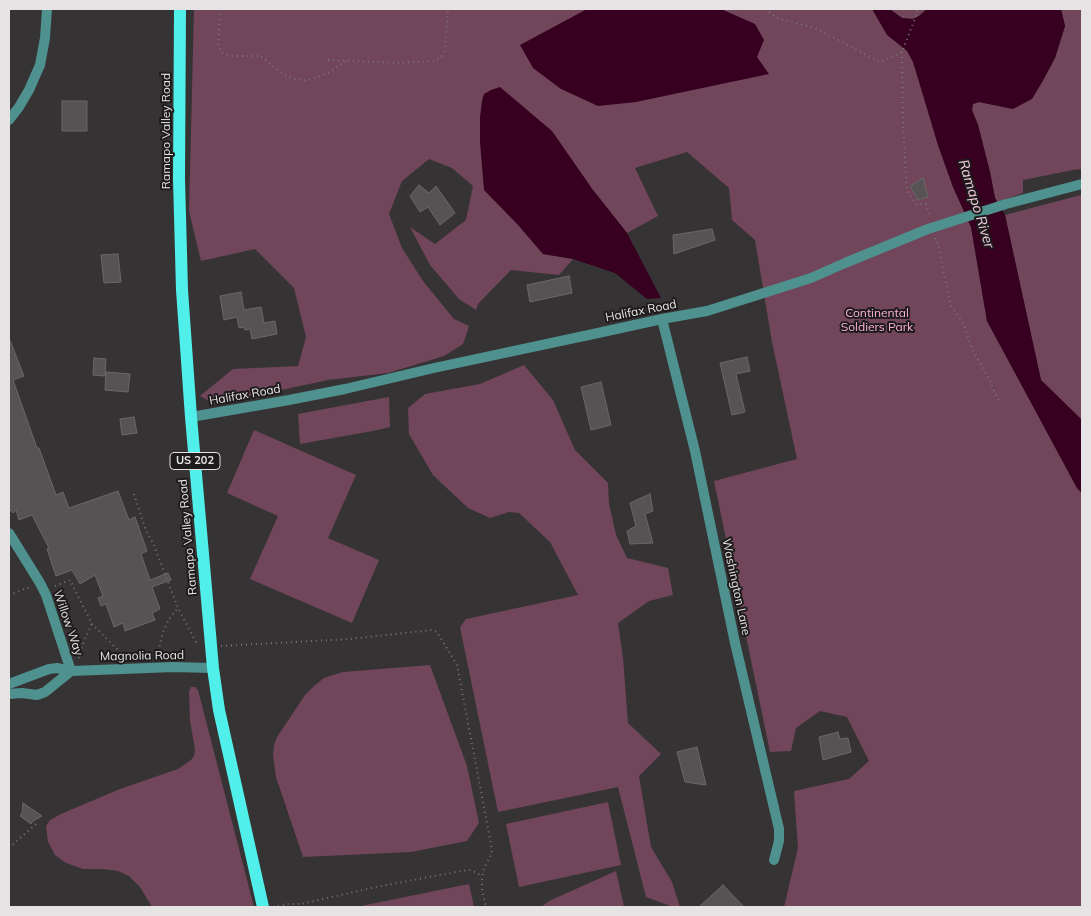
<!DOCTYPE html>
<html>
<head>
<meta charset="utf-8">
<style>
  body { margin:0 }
  #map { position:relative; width:1091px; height:916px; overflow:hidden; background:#363334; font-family:Mulish,sans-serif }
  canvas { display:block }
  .frame { position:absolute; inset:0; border:10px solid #e5e3e3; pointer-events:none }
</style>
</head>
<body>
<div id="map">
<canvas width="1091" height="916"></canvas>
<div class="frame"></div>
</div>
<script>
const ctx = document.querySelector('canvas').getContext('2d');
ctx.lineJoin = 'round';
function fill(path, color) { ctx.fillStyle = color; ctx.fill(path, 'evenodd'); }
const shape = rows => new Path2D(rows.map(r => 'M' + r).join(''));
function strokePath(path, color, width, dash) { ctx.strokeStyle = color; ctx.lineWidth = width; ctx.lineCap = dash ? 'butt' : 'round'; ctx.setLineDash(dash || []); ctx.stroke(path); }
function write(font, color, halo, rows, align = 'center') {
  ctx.font = font + ' Mulish,sans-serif'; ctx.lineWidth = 4; ctx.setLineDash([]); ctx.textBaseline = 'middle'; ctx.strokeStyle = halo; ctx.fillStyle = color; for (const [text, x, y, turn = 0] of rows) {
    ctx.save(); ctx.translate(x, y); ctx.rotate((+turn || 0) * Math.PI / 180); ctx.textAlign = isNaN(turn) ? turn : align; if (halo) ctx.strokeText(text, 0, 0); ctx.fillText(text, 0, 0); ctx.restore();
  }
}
fill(shape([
  [194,9,927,9,919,16,913,19,902,18,900,16,938,145,953,187,971,227,987,321,1077,488,1082,493,1082,907,784,907,798,848,794,791,849,779,869,761,847,717,820,711,796,728,791,751,770,752,714,481,797,459,772,342,755,240,732,220,729,188,687,152,635,168,658,216,627,233,593,190,519,226,543,254,573,259,559,275,511,270,478,304,476,310,459,299,430,265,410,227,435,244,466,220,473,186,452,168,429,159,402,181,389,214,402,248,423,281,454,319,469,326,463,344,444,356,388,373,328,380,215,404,200,396,233,369,298,366,306,337,294,288,255,249,201,261,189,211],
  [1061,9,1082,9,1082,169,1073,170,1023,180,1023,193,997,202,995,198,990,172,978,125,972,110,973,104,979,102,1013,109,1041,84,1055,58,1065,26],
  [1081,195,1082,195,1082,420,1041,380,1005,215],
  [524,365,553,400,575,450,608,483,609,503,616,535,627,558,668,568,673,595,649,601,618,623,623,658,628,723,661,754,639,776,651,847,672,882,680,907,673,907,646,897,618,787,498,812,460,627,466,619,578,595,550,542,519,513,509,512,490,518,468,508,433,475,409,434,408,408,425,394,480,384],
  [389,397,390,427,378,430,300,444,298,414],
  [254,430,356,475,328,538,379,560,352,623,250,579,278,516,227,493],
  [430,665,467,766,479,823,467,841,411,852,303,857,276,777,273,755,274,745,277,737,305,695,314,686,324,678,333,675,343,672],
  [191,687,195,687,198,690,254,907,152,907,140,887,129,876,118,871,103,869,83,869,66,863,55,855,48,842,46,826,50,820,61,814,120,789,178,769,191,760,194,756,195,749,190,721,189,692],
  [608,802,621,865,519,887,506,824],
  [616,871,624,907,541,907,549,901],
  [469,884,474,907,356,907]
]), '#72465a');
fill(shape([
  [587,9,721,9,755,24,764,40,757,57,769,74,636,102,598,106,561,89,533,68,520,45],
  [872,9,890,9,902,18,913,19,919,16,927,9,1061,9,1065,26,1055,58,1041,84,1032,99,1013,109,979,102,973,104,972,110,978,125,990,172,995,198,1005,215,1041,380,1082,420,1082,493,1077,488,987,321,971,227,953,187,938,145,913,62,907,51,887,35],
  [500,87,552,131,593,190,627,233,661,298,647,299,615,273,573,259,543,254,519,226,484,190,480,142,480,117,482,101,484,94,491,90]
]), '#370020');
const building = shape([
  [62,101,87,101,87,131,62,131,62,101],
  [923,178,928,197,918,200,910,186,923,178],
  [419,185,429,193,436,186,455,213,440,225,428,207,420,212,410,196,419,185],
  [712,229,715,240,674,254,673,235,712,229],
  [118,254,121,282,104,283,101,255,118,254],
  [569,276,572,293,530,302,527,285,569,276],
  [241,292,244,310,261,307,264,323,275,321,277,334,252,339,250,329,245,330,244,327,239,328,237,317,224,320,220,296,241,292],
  [9,338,24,376,13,380,37,448,39,448,56,495,63,492,69,508,118,491,129,520,135,517,147,551,141,554,150,580,168,573,171,580,152,587,160,609,152,613,155,620,125,631,123,623,114,627,106,604,101,606,98,598,103,596,95,575,80,584,72,570,56,576,47,549,49,548,32,515,19,520,16,510,13,513,9,509,9,338],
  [747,357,750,371,736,374,745,412,732,415,720,363,747,357],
  [94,358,106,359,105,376,93,375,94,358],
  [106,372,130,374,128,392,105,390,106,372],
  [601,382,611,425,591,430,581,387,601,382],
  [134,417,137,433,122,435,120,419,134,417],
  [650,494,653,511,645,514,653,543,630,544,627,531,636,526,630,503,650,494],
  [838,732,840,739,848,738,851,752,823,760,819,737,838,732],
  [697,747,706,785,685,782,677,752,697,747],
  [23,803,42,816,33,821,31,824,20,816,22,813,23,803],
  [723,885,744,907,699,907,723,885]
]);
fill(building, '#575355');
strokePath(building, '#6b6769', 1);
strokePath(shape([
  [220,9,218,46,223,53,230,56,261,56,272,66,287,76,295,79,305,80,315,78,330,72,346,61],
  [765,9,777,18,815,28,880,62,902,52,916,16,917,9],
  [902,52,903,125,907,191,917,205,926,204,929,215,929,218],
  [328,60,398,63,434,61,442,56,445,50,448,9],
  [935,238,937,241,951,306,963,323,972,349,987,375,999,402],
  [134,494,146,531,153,543,178,608,196,642,199,643],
  [55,586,70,580,92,624,125,657],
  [9,595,30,587],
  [221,646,349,639,432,630,437,632,457,665,491,844,492,853,483,871,482,880,482,890,486,907],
  [157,656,163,632,169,619,178,608],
  [79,658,84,641,92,624],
  [9,848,36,824],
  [273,907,288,904,301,904,376,887,461,871,470,870,475,872,482,876]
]), '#787576', 2, [1, 4]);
strokePath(shape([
  [9,120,19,107,29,90,40,65,45,38,47,9],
  [662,319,695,451,735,643,779,829,779,841,774,860],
  [191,417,289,400,345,389,434,368,598,333,662,319,707,311,811,278,845,263,928,229,1006,204,1082,184],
  [9,533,40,583,46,595,71,671],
  [9,684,49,669,57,668,71,671,174,667,213,668],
  [9,694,22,693,37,695,45,692,71,671]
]), '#4e918e', 10);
strokePath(shape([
  [180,9,179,179,182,290,191,417,213,668,219,710,263,907]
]), '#51efe9', 12);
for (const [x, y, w] of [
  [195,461,50]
]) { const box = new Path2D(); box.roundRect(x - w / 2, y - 8.5, w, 17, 4); ctx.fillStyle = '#1d1b1c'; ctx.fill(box); strokePath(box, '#e5e3e3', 1); }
write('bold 11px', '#e5e3e3', null, [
  ["US 202",195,461]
]);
write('12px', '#e5e3e3', '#1d1b1c', [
  ["Ramapo Valley Road",166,131,-90],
  ["Halifax Road",641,311,-11],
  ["Halifax Road",245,395,-10],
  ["Ramapo Valley Road",188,537,-95],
  ["Washington Lane",736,587,78],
  ["Willow Way",68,623,71],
  ["Magnolia Road",142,656,-1]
]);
write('12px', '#ffb2d4', '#1d1b1c', [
  ["Continental",877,313],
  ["Soldiers Park",877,327]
]);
write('italic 14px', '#f3cbdc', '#1d1b1c', [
  ["Ramapo River",976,204,73]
]);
</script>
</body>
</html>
